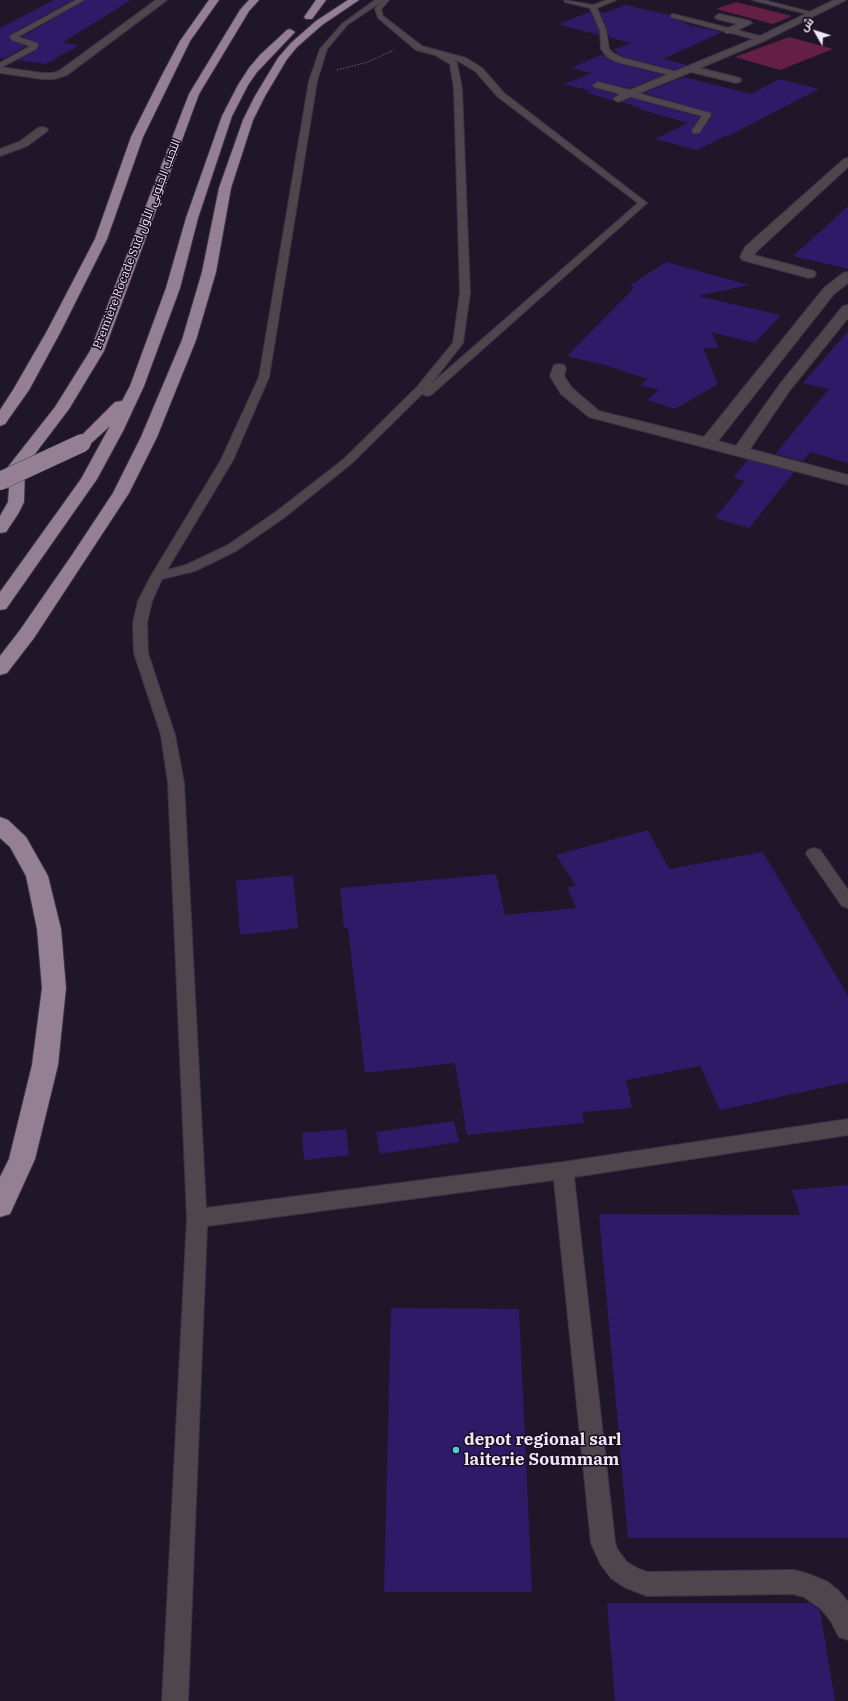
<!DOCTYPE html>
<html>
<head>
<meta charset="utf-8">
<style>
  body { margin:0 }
  #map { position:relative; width:848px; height:1701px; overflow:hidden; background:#201629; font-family:"IBM Plex Serif",Cairo,serif }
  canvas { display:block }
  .north { position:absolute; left:796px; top:12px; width:40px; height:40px; -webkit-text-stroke:3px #170d1f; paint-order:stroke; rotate:309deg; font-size:11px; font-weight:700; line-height:16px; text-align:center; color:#efe8f6 }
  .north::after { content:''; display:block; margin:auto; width:14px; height:18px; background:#efe8f6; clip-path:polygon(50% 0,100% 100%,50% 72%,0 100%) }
</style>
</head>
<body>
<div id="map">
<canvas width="848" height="1701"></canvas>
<div class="north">ش</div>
</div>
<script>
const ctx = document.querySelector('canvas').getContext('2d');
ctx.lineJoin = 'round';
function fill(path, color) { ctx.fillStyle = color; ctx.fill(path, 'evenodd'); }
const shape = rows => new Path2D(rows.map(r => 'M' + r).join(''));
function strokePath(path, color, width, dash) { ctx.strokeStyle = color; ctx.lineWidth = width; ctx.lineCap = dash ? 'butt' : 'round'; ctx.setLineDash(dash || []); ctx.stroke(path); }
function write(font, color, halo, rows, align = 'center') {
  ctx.font = font + ' "IBM Plex Serif",Cairo,serif'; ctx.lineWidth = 3; ctx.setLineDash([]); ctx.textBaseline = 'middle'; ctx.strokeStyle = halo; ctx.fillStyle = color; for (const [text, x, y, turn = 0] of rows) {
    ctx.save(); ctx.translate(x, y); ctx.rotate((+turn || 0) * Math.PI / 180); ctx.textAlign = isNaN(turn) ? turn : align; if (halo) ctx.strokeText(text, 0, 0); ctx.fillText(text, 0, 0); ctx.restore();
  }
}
fill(shape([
  [736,2,792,16,773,24,716,9],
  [789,37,833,49,780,70,735,57]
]), '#651f45');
fill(shape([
  [54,0,73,0,9,35,9,37,12,41,26,46,4,59,0,58,0,28],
  [85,0,131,0,62,43,79,45,46,64,18,60,37,50,39,46,37,42,22,37],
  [625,5,670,15,671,18,687,23,684,24,722,32,663,59,687,65,675,70,624,57,613,50,631,43,609,37,607,29,600,12,604,13],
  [590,12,599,30,599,35,558,24],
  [603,54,606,58,617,63,663,75,630,88,598,81,592,84,594,88,617,95,612,98,612,100,587,93,591,91,564,84,592,73,571,68],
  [684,77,751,94,779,79,819,89,728,136,725,136,697,150,655,139,688,123,646,111,647,111,639,109,641,108,621,102,631,98,700,117,691,132,693,134,699,134,712,116,710,112,644,93],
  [848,206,848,269,793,256,823,229],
  [666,262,749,285,698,296,781,315,755,343,711,332,719,348,703,348,718,384,675,409,647,400,659,390,641,385,648,379,604,365,567,356,635,287,629,286],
  [848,331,848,463,810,452,803,461,775,454,829,389,803,383],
  [748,460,794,472,749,528,715,518,745,481,733,478],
  [648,830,669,869,763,852,848,996,848,1082,720,1110,700,1066,626,1080,632,1108,582,1112,584,1123,467,1135,455,1063,365,1073,348,928,344,928,340,888,496,874,505,915,576,908,567,887,576,886,556,855],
  [293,875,298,928,240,935,236,881],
  [454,1121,459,1142,380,1154,376,1132],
  [346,1129,349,1155,304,1160,302,1133],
  [848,1185,848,1538,628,1538,599,1214,800,1215,792,1190],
  [391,1308,519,1309,532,1592,384,1592],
  [607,1603,810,1603,820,1610,835,1701,615,1701]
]), '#2d1b67');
const service = shape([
  [76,0,84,0,18,37,37,43,38,45,36,49,0,68,0,63,30,46,12,40,10,36,12,35,76,0],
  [375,0,389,0,381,9,383,16,422,46,466,58,482,68,504,93,647,203,431,395,427,396,422,394,352,463,285,517,236,551,195,571,162,579,152,601,147,623,148,653,175,735,184,783,206,1208,563,1162,848,1119,848,1135,574,1177,615,1542,617,1549,627,1562,639,1569,647,1572,793,1570,806,1573,828,1582,839,1591,848,1602,848,1640,839,1637,830,1620,821,1609,804,1597,793,1594,647,1596,624,1587,611,1578,601,1565,591,1543,554,1180,207,1226,188,1701,162,1701,187,1218,168,783,161,735,134,653,133,623,138,601,151,576,221,460,259,377,309,81,320,49,343,23,375,0],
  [381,2,375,9,378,18,416,50,435,55,450,64,454,89,460,293,453,343,417,387,344,459,277,511,228,545,186,565,167,570,233,460,269,377,317,81,327,49,347,25,381,2],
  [453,60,460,62,476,72,498,97,638,203,431,384,463,343,470,293,462,89,457,63,453,60],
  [564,0,593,5,607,0,616,0,597,8,606,30,609,49,613,53,623,58,681,73,682,75,678,77,617,62,607,57,601,49,600,30,590,8,565,2,564,0],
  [752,0,764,0,814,13,811,15,752,0],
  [673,14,764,37,765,39,761,41,671,17,671,15,673,14],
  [628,92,634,92,710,113,711,115,699,133,693,133,692,131,702,116,628,96,628,92],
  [814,848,820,850,848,890,848,908,842,906,806,854,808,850,814,848]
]);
const minor = shape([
  [156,0,167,0,67,75,54,79,42,79,0,73,0,67,42,73,53,73,59,71,156,0],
  [834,0,846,0,764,41,700,68,740,78,741,80,740,82,736,83,691,72,618,102,613,99,620,94,594,87,593,85,598,82,630,90,758,37,834,0],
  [720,14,750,21,752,23,732,33,726,33,724,31,726,29,737,24,717,19,715,17,717,15,720,14],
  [42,127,46,128,48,130,46,132,27,146,0,156,0,149,19,142,38,128,42,127],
  [848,158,848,167,756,252,754,255,814,271,816,274,814,277,809,278,742,260,740,257,745,247,844,159,848,158],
  [848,272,848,283,834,294,718,441,736,446,780,384,843,306,848,305,848,318,790,390,750,449,848,475,848,485,589,417,561,394,550,376,554,365,559,364,564,365,566,368,564,376,572,388,599,411,704,437,824,288,843,273,848,272]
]);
const motorway = shape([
  [209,0,219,0,190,41,143,137,107,239,61,331,29,390,5,424,0,426,0,410,13,390,47,331,95,239,131,137,160,79,180,41,209,0],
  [249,0,259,0,249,11,199,94,104,351,69,409,25,467,24,502,18,514,6,532,0,533,0,516,8,502,9,488,0,488,0,477,55,407,90,351,189,94,240,10,249,0],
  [316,0,326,0,312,19,306,19,304,17,316,0],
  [348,0,359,0,322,25,297,47,287,59,265,96,253,120,231,188,216,272,196,340,157,437,129,493,34,638,7,673,0,675,0,656,20,630,72,555,113,493,141,437,182,340,202,272,219,188,243,120,255,96,278,58,291,43,316,21,348,0],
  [290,29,295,32,257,72,248,85,232,116,198,218,180,288,144,386,123,431,97,479,6,609,0,610,0,592,81,479,110,426,88,446,82,448,76,446,74,443,115,402,122,401,130,386,166,288,186,218,222,116,238,85,249,68,260,55,287,30,290,29],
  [0,817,8,820,26,837,48,876,61,929,66,988,58,1065,35,1159,10,1214,0,1217,0,1177,9,1159,32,1065,42,988,37,929,26,876,10,847,0,838,0,817]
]);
strokePath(service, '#3d3346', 2);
strokePath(minor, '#3d3346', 2);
strokePath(motorway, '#3d3346', 2);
strokePath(shape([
  [337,70,368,62,394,50]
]), '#6d6476', 1, [1.5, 1.5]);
fill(service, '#4e454d');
fill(minor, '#4e454d');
fill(motorway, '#957f93');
const motorwayBridge = shape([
  [0,481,82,443]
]);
strokePath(motorwayBridge, '#3d3346', 19, []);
strokePath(motorwayBridge, '#957f93', 18);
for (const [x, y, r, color] of [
  [456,1450,4,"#52ccd6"]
]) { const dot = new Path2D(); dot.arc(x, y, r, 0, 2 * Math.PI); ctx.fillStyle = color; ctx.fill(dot); strokePath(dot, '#170d1f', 1.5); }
write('12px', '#efe8f6', '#170d1f', [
  ["Première Rocade Sud التجنب الجنوبي الأول",137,244,-69]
]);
write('bold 17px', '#efe8f6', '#170d1f', [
  ["depot regional sarl",464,1440],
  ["laiterie Soummam",464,1460]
], 'left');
</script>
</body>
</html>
